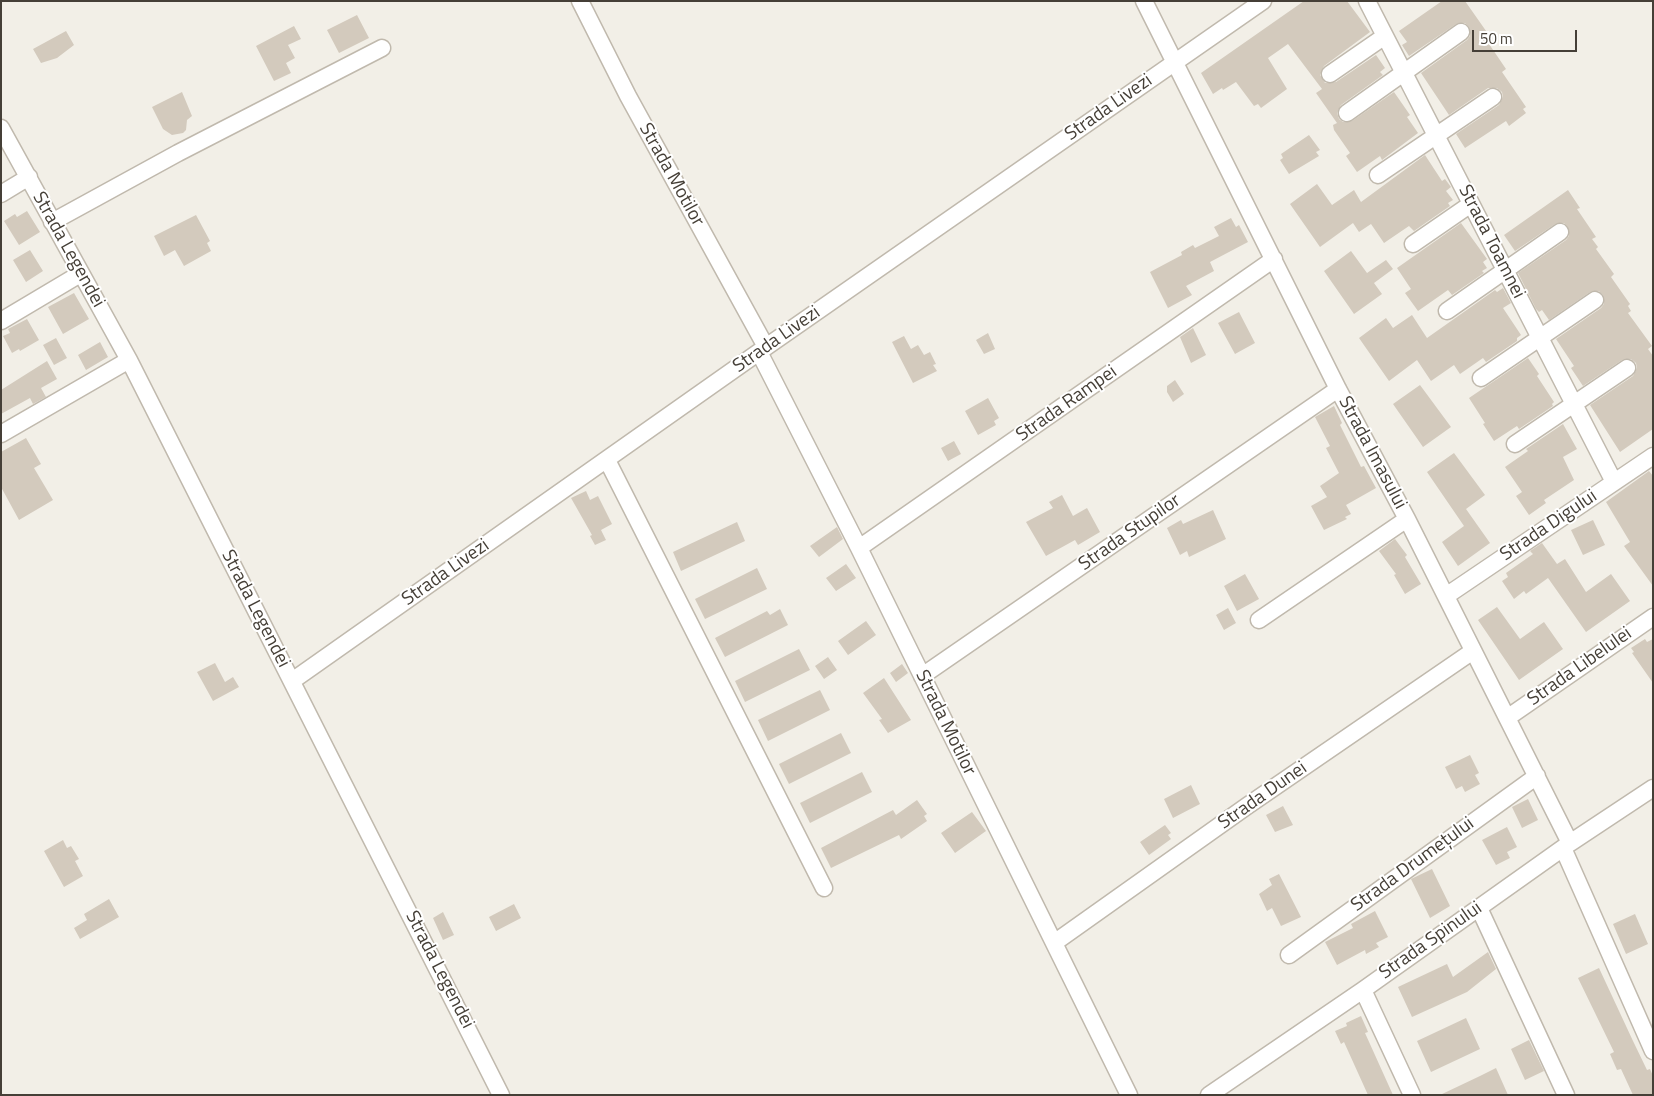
<!DOCTYPE html>
<html>
<head>
<meta charset="utf-8">
<style>
  body { margin:0 }
  #map { position:relative; width:1654px; height:1096px; overflow:hidden; background:#f2efe7; font-family:"Titillium Web",sans-serif }
  canvas { display:block }
  .frame { position:absolute; inset:0; border:2px solid #453f37; pointer-events:none }
  .scale { position:absolute; left:1472px; top:30px; width:105px; height:22px; box-sizing:border-box; border:2px solid #453f37; border-top:0; padding-left:6px; font-size:15px; line-height:18px; white-space:nowrap; color:#453f37; -webkit-text-stroke:4px #fff; paint-order:stroke }
</style>
</head>
<body>
<div id="map">
<canvas width="1654" height="1096"></canvas>
<div class="frame"></div>
<div class="scale">50 m</div>
</div>
<script>
const ctx = document.querySelector('canvas').getContext('2d');
ctx.lineJoin = 'round';
function fill(path, color) { ctx.fillStyle = color; ctx.fill(path, 'evenodd'); }
const shape = rows => new Path2D(rows.map(r => 'M' + r).join(''));
function strokePath(path, color, width, dash) { ctx.strokeStyle = color; ctx.lineWidth = width; ctx.lineCap = dash ? 'butt' : 'round'; ctx.setLineDash(dash || []); ctx.stroke(path); }
function write(font, color, halo, rows, align = 'center') {
  ctx.font = font + ' "Titillium Web",sans-serif'; ctx.lineWidth = 4; ctx.setLineDash([]); ctx.textBaseline = 'middle'; ctx.strokeStyle = halo; ctx.fillStyle = color; for (const [text, x, y, turn = 0] of rows) {
    ctx.save(); ctx.translate(x, y); ctx.rotate((+turn || 0) * Math.PI / 180); ctx.textAlign = isNaN(turn) ? turn : align; if (halo) ctx.strokeText(text, 0, 0); ctx.fillText(text, 0, 0); ctx.restore();
  }
}
fill(shape([
  [1304,1,1347,1,1370,32,1324,66,1320,75,1325,83,1336,82,1376,55,1385,68,1380,72,1383,75,1341,105,1337,113,1339,119,1343,122,1352,121,1394,92,1410,115,1407,117,1418,133,1382,160,1380,156,1357,172,1346,156,1350,153,1334,130,1333,125,1337,123,1316,93,1322,89,1288,44,1268,58,1287,89,1261,108,1258,104,1254,106,1236,82,1223,90,1222,88,1213,94,1201,73],
  [1442,1,1465,1,1491,38,1487,41,1506,69,1502,72,1526,107,1523,109,1526,113,1509,126,1506,121,1465,148,1456,134,1499,105,1503,97,1502,92,1497,88,1488,88,1449,115,1421,73,1467,40,1470,36,1469,27,1465,23,1456,24,1409,56,1402,45,1407,42,1399,31],
  [357,15,369,38,339,53,327,30],
  [294,26,301,39,288,45,295,58,286,63,291,73,274,81,256,46],
  [66,31,74,45,57,58,41,63,33,49],
  [182,92,192,116,187,120,186,130,183,133,172,135,163,129,152,107],
  [1309,135,1320,150,1316,152,1319,156,1289,174,1280,160,1283,158,1281,154],
  [1425,155,1442,181,1445,179,1451,187,1446,191,1453,200,1448,203,1450,206,1414,231,1409,226,1384,243,1371,224,1359,232,1353,223,1320,247,1290,204,1317,184,1332,205,1354,190,1361,202],
  [1568,190,1580,208,1577,209,1596,237,1592,239,1598,247,1596,249,1614,274,1611,277,1630,304,1628,306,1631,311,1628,313,1652,346,1648,349,1653,356,1653,429,1620,452,1590,405,1633,376,1637,368,1636,363,1631,359,1622,360,1583,386,1571,368,1574,366,1556,339,1601,308,1604,304,1603,295,1599,291,1590,292,1549,320,1542,310,1539,312,1536,309,1518,273,1566,240,1569,236,1568,227,1564,223,1555,224,1515,251,1504,235],
  [27,211,40,232,19,245,4,221,15,214,17,217],
  [196,215,210,241,207,243,211,251,184,266,175,250,164,256,154,236],
  [1231,218,1236,227,1239,225,1248,242,1210,262,1214,271,1186,286,1192,295,1168,308,1150,272,1182,255,1181,252,1193,245,1195,248,1219,236,1214,227],
  [1461,223,1487,259,1483,262,1487,268,1482,271,1484,273,1452,295,1448,290,1418,311,1405,293,1411,289,1397,268],
  [30,250,43,271,26,282,13,260],
  [1351,251,1367,273,1386,260,1393,269,1374,283,1382,294,1354,314,1324,271],
  [1503,288,1511,303,1503,308,1521,335,1517,338,1517,341,1486,362,1483,358,1460,374,1454,365,1431,381,1417,360,1389,381,1359,338,1386,318,1393,328,1412,315,1427,338,1495,290,1497,292],
  [74,293,89,319,63,334,48,307],
  [1239,312,1255,343,1235,354,1218,323],
  [27,319,39,340,20,351,19,349,12,353,3,336,10,333,8,329],
  [1193,328,1206,355,1191,363,1180,337],
  [988,333,995,349,984,354,976,340],
  [904,336,911,349,918,345,924,355,930,352,936,364,933,365,937,371,913,383,892,342],
  [56,338,67,358,54,365,43,345],
  [100,342,108,357,86,370,78,355],
  [1528,358,1539,374,1537,376,1554,402,1552,404,1553,406,1519,429,1517,426,1494,441,1483,424,1485,423,1469,398],
  [47,361,57,379,41,388,46,397,33,404,30,398,1,414,1,390],
  [1175,380,1184,394,1173,402,1167,392,1167,386],
  [1420,385,1451,427,1423,447,1393,404],
  [988,398,999,418,994,421,996,425,978,435,965,411],
  [1334,406,1342,423,1340,425,1361,467,1364,466,1376,488,1346,505,1351,514,1345,517,1347,519,1324,530,1311,506,1327,497,1320,486,1339,473,1326,448,1330,446,1315,417],
  [1563,424,1577,449,1563,457,1574,480,1544,500,1546,503,1529,515,1516,496,1522,492,1505,467,1528,451,1526,449],
  [26,438,41,464,34,468,53,500,19,520,1,487,1,452],
  [954,441,961,454,948,461,941,448],
  [1454,453,1485,495,1466,509,1490,543,1458,566,1442,542,1464,526,1427,472],
  [1649,471,1653,476,1653,586,1624,546,1630,542,1606,502],
  [586,491,590,500,598,496,612,524,601,530,606,540,595,545,590,536,592,535,571,498],
  [1062,495,1073,516,1087,508,1100,532,1078,545,1075,540,1046,556,1026,522,1053,508,1049,502],
  [1213,510,1226,539,1189,557,1187,551,1180,555,1167,528,1181,520,1183,524],
  [1593,520,1605,545,1583,555,1571,530],
  [737,522,745,541,681,571,673,552],
  [837,527,843,539,819,557,810,546],
  [1395,539,1407,555,1405,557,1421,584,1405,594,1394,575,1396,574,1379,551],
  [1542,543,1557,564,1565,559,1586,592,1611,574,1630,601,1586,632,1548,578,1526,594,1524,591,1514,599,1502,581,1508,577,1506,573,1533,554,1530,551],
  [846,564,856,578,836,591,826,578],
  [757,568,767,589,705,619,695,599],
  [1245,574,1259,599,1237,611,1224,586],
  [1497,607,1520,639,1544,622,1563,649,1519,680,1478,620],
  [1228,608,1236,623,1224,630,1216,615],
  [780,609,788,625,725,657,715,638,767,611,770,615],
  [866,621,876,635,848,655,838,641],
  [1645,639,1647,642,1653,639,1653,683,1632,653,1634,652,1631,648],
  [799,649,810,670,745,702,735,681],
  [828,657,837,670,824,679,815,666],
  [215,663,225,682,233,677,239,687,213,701,197,672],
  [902,664,908,673,896,682,890,673],
  [884,678,911,720,888,733,879,720,882,719,863,693],
  [820,690,830,710,768,741,758,720],
  [841,733,851,753,789,784,779,764],
  [1470,755,1479,773,1475,775,1480,784,1465,792,1462,786,1456,789,1445,767],
  [862,772,872,792,810,823,800,803],
  [1191,785,1200,804,1173,818,1164,799],
  [1528,799,1538,820,1522,828,1512,807],
  [917,800,927,814,924,816,927,821,901,839,899,835,831,868,821,848,893,810,896,815],
  [1283,806,1293,825,1275,832,1266,815],
  [972,812,986,831,955,853,941,833],
  [1165,825,1171,833,1168,835,1171,839,1149,855,1140,842],
  [1507,827,1517,847,1507,852,1510,858,1496,865,1482,840],
  [63,840,67,848,71,846,79,859,75,861,83,876,64,887,44,851],
  [1432,869,1450,906,1430,918,1411,879],
  [1279,874,1301,917,1281,926,1272,908,1267,911,1259,894,1272,885,1269,879],
  [109,899,119,917,80,939,74,928,87,920,84,914],
  [514,904,521,918,496,931,489,917],
  [1375,911,1388,937,1376,943,1379,947,1366,954,1365,950,1337,965,1325,942,1353,928,1351,924],
  [443,912,454,935,443,940,433,918],
  [1635,914,1648,944,1626,954,1613,924],
  [1488,952,1496,969,1467,992,1412,1017,1398,987,1447,964,1453,977],
  [1599,968,1633,1041,1647,1070,1650,1069,1653,1076,1653,1095,1633,1095,1621,1069,1617,1070,1610,1054,1614,1052,1578,978],
  [1361,1016,1368,1032,1365,1033,1393,1095,1368,1095,1344,1042,1341,1044,1335,1031,1347,1026,1346,1023],
  [1466,1018,1480,1049,1431,1072,1417,1041],
  [1529,1040,1544,1071,1525,1080,1511,1049],
  [1496,1068,1508,1095,1440,1095,1480,1076]
]), '#d3cabd');
const minor = shape([
  [580,1,628,96,766,347],
  [1144,1,1338,389,1407,519,1570,843],
  [1367,1,1614,482],
  [1330,74,1385,36],
  [1347,113,1461,32],
  [1,128,129,360,501,1095],
  [1378,175,1493,97],
  [1,194,29,177],
  [52,222,178,153,382,48],
  [1413,244,1471,204],
  [1447,311,1560,232],
  [1,321,80,274],
  [759,352,859,548,1129,1095],
  [1481,378,1595,300],
  [1,434,129,360],
  [1515,444,1627,368],
  [607,460,824,888],
  [859,548,1274,259],
  [1446,596,1653,456],
  [1259,620,1407,519],
  [922,676,1338,389],
  [292,681,766,347,1263,1],
  [1507,718,1653,617],
  [1563,848,1653,1051],
  [1479,908,1566,1095],
  [1054,943,1247,806,1473,651],
  [1289,955,1537,776],
  [1363,990,1412,1095],
  [1209,1095,1363,990,1570,843,1653,788]
]);
strokePath(minor, '#c0b9ad', 19);
strokePath(minor, '#fff', 16);
write('19px', '#453f37', '#fff', [
  ["Strada Livezi",1109,108,-35],
  ["Strada Motilor",671,175,61],
  ["Strada Toamnei",1491,242,63],
  ["Strada Legendei",68,250,61],
  ["Strada Livezi",777,340,-35],
  ["Strada Rampei",1067,404,-35],
  ["Strada Imasului",1372,453,62],
  ["Strada Digului",1549,526,-34],
  ["Strada Stupilor",1130,533,-35],
  ["Strada Livezi",446,573,-35],
  ["Strada Legendei",255,609,63],
  ["Strada Libelulei",1580,667,-35],
  ["Strada Motilor",945,723,64],
  ["Strada Dunei",1263,796,-35],
  ["Strada Drumețului",1413,865,-36],
  ["Strada Spinului",1431,941,-35],
  ["Strada Legendei",439,970,63]
]);
</script>
</body>
</html>
